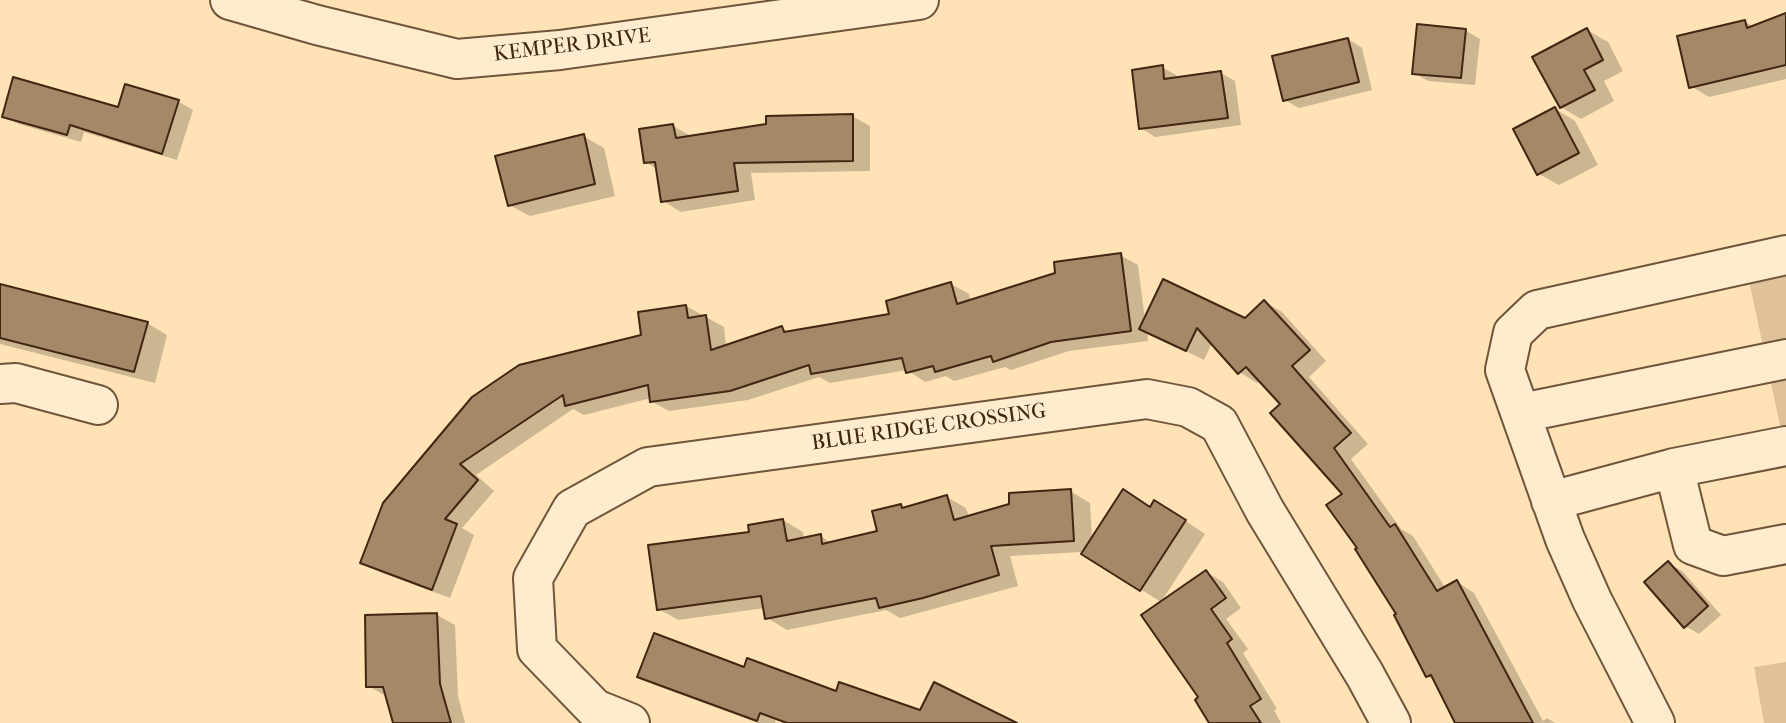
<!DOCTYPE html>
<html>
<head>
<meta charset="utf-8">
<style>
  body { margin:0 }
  canvas { display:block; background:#ffe2b5 }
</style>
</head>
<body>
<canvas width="1786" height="723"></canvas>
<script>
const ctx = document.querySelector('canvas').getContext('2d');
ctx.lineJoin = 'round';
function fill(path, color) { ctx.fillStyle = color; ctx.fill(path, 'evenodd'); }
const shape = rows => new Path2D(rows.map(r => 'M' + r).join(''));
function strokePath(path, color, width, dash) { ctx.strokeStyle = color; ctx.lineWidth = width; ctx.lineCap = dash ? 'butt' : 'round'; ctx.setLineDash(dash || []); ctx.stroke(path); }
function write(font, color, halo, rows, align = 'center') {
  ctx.font = font + ' "IM FELL French Canon",serif'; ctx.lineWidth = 7; ctx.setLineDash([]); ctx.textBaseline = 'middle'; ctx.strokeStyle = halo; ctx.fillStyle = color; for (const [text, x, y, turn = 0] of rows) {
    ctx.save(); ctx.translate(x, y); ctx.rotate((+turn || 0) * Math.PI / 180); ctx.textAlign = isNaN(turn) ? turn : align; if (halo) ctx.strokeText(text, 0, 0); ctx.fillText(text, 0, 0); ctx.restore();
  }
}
fill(shape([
  [1786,267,1786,453,1748,276],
  [1786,662,1786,723,1764,723,1754,667]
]), '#dfc299');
fill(shape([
  [1786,15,1786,79,1709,97,1691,86,1745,22,1754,27],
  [1419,26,1466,31,1480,39,1475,85,1428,81,1414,73],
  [1587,30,1608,42,1623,71,1604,81,1614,101,1581,119,1561,107],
  [1348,39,1362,48,1372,90,1299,108,1285,100],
  [1162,67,1176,75,1177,79,1221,73,1235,81,1241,125,1155,137,1141,128],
  [126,86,179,102,193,110,177,160,84,132,81,142,19,124,4,116,119,109],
  [1555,109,1575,121,1598,165,1559,185,1539,174],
  [852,116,870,126,870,171,751,173,755,200,681,212,663,201,658,170,646,162,673,126,691,136],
  [583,136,604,148,615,196,530,216,509,205],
  [1120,255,1138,265,1145,320,1245,320,1265,302,1282,312,1326,361,1309,377,1368,444,1351,459,1401,529,1413,536,1446,589,1457,582,1474,593,1543,721,1547,718,1555,723,1457,723,1436,681,1427,676,1344,494,1283,404,1260,380,1257,383,1239,372,1212,343,1204,360,1147,332,1148,341,1069,351,1011,370,1005,367,954,381,946,376,925,382,907,370,830,383,819,377,748,400,669,411,651,401,651,398,584,415,573,409,476,475,494,491,462,528,474,535,450,598,380,572,362,562,384,504,686,306,724,327,726,346,782,328,790,333,891,316,951,284,969,294,971,301],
  [0,286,147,323,167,335,155,383,0,344],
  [1070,491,1090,503,1092,540,1152,509,1175,514,1205,534,1161,602,1081,552,1010,556,1018,586,900,618,886,610,787,630,767,618,765,608,678,620,659,609,751,533,783,520,803,532,804,539,820,536,832,543,879,532,900,505,906,509,947,497,966,508,969,517],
  [1668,563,1682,571,1721,615,1699,634,1685,626],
  [1206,572,1223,582,1241,608,1226,619,1248,649,1243,653,1277,709,1274,710,1281,723,1211,723,1201,698],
  [437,615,455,625,458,696,465,723,394,723,386,696,368,686],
  [745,669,921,713,1013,723,783,723,776,720,775,723,758,723,655,685,639,676]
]), '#0003');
const building = shape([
  [1786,13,1786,65,1689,88,1677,36,1745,20,1747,28,1786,13],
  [1417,24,1466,29,1461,78,1412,74,1417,24],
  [1587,28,1603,60,1584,70,1595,90,1560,108,1532,57,1587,28],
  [1348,38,1359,82,1283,101,1272,56,1348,38],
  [1163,65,1164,79,1221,71,1228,118,1139,129,1132,70,1163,65],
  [13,77,118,107,125,84,179,100,162,154,70,125,67,135,2,117,13,77],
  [1555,107,1579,153,1537,175,1513,129,1555,107],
  [853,114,853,161,734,163,738,191,661,202,655,162,644,163,639,129,673,124,676,138,766,124,766,116,853,114],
  [584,134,595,184,508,206,495,156,584,134],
  [1121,253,1131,331,1051,342,993,362,991,356,935,372,933,366,906,373,902,358,811,374,809,365,730,391,650,402,648,385,565,406,563,395,460,464,478,480,445,519,457,524,432,590,360,563,383,503,472,397,519,365,641,335,638,312,686,305,688,318,706,315,711,350,782,326,784,332,889,314,886,301,951,282,957,304,1055,273,1054,262,1121,253],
  [1163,279,1245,318,1264,300,1310,350,1292,366,1351,433,1334,448,1390,527,1395,524,1437,591,1457,580,1533,723,1455,723,1431,675,1426,677,1394,615,1396,614,1355,549,1357,548,1326,505,1342,494,1270,413,1280,404,1246,367,1238,374,1197,328,1186,351,1139,329,1163,279],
  [0,284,148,322,134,372,0,338,0,284],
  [1071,489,1074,541,991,546,999,575,923,598,879,608,876,598,765,619,761,596,657,610,648,545,749,532,748,525,783,519,787,541,821,534,822,544,877,531,872,511,901,504,902,508,947,495,954,520,1009,504,1009,493,1071,489],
  [1123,489,1150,507,1154,500,1186,520,1140,591,1081,554,1123,489],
  [1668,561,1708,606,1684,628,1644,582,1668,561],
  [1206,570,1226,598,1211,609,1232,639,1227,643,1261,699,1250,706,1261,723,1209,723,1195,700,1198,697,1141,615,1206,570],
  [437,613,440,684,451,723,393,723,383,687,366,687,365,615,437,613],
  [654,633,744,667,747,658,836,691,839,682,920,710,934,682,1017,723,787,723,760,713,757,721,637,677,654,633]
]);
fill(building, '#a48867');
strokePath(building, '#412612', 2);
const minor = shape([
  [230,0,317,25,457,59,560,50,919,0],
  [0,384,16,383,98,405],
  [1521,413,1786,359],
  [1674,468,1786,446],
  [1551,501,1674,468,1693,545,1723,556,1786,544],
  [630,723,595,709,537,649,533,578,572,509,648,467,1147,399,1188,407,1219,424,1265,511,1365,675,1391,723],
  [1655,723,1592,600,1565,539,1505,370,1513,333,1537,310,1786,255]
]);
strokePath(minor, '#70553b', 42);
strokePath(minor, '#ffeccf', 38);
write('21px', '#412612', '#ffeccf', [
  ["KEMPER DRIVE",572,46,-7],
  ["BLUE RIDGE CROSSING",929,428,-8]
]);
</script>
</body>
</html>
